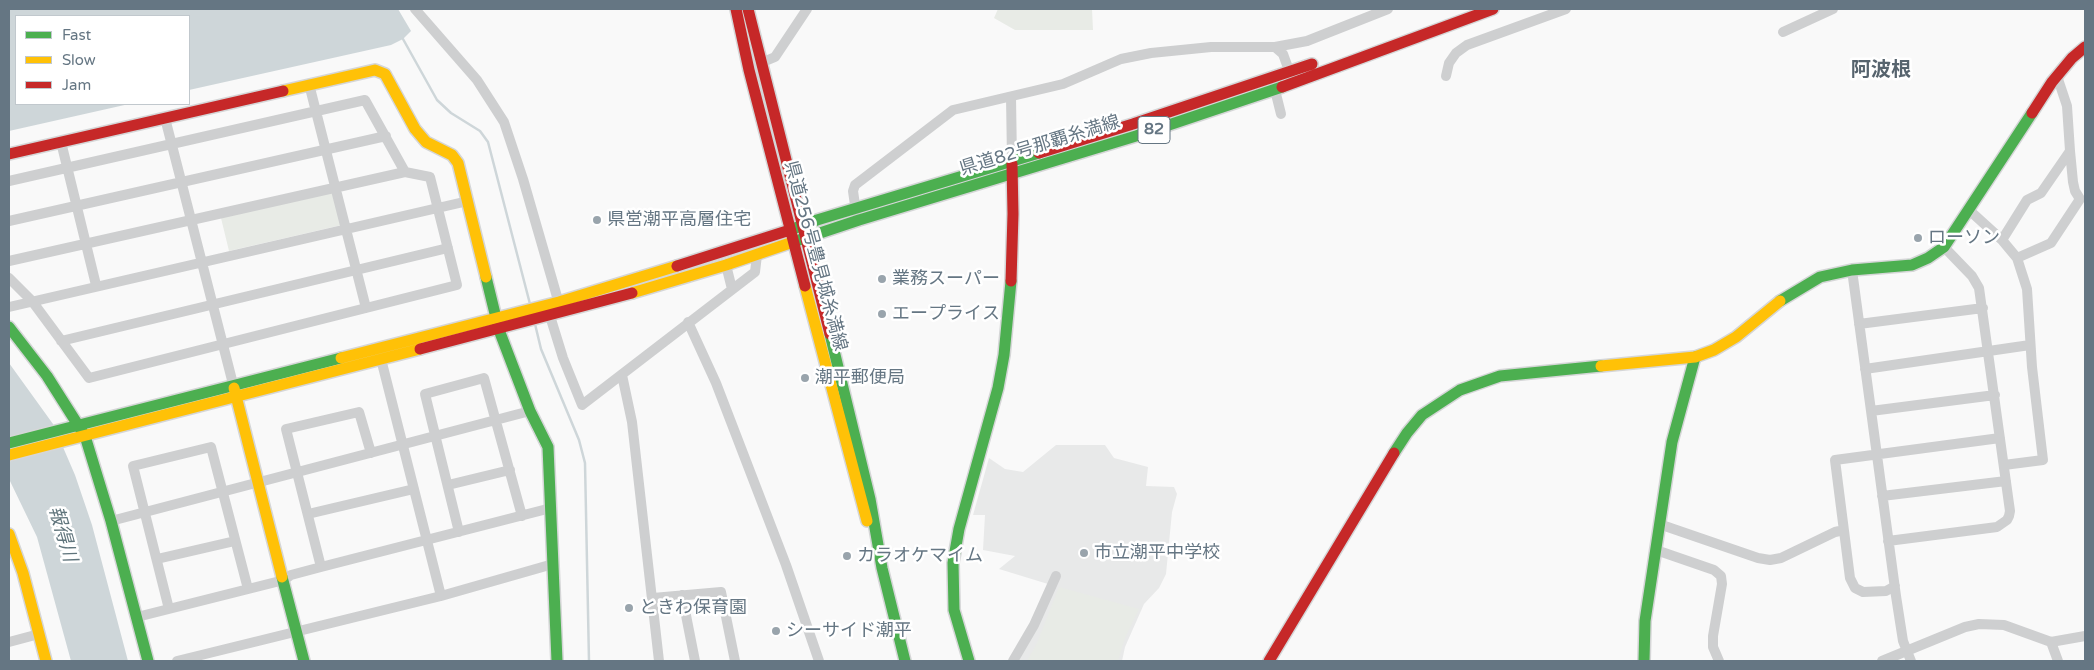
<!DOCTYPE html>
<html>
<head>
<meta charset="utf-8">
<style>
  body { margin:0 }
  #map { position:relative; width:2094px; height:670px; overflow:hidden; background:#f9f9f9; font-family:"Varela Round",sans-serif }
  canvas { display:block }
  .frame { position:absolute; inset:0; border:10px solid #657683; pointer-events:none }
  .legend { position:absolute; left:15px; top:15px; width:175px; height:90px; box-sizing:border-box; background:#fff; border:1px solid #c1c8cd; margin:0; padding:6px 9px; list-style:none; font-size:15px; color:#657683 }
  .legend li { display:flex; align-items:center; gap:10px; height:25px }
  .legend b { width:25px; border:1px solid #c1c8cd }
</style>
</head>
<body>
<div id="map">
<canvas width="2094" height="670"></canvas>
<div class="frame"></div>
<ul class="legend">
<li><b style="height:6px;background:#4caf50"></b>Fast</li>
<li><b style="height:6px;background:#ffc107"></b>Slow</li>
<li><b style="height:6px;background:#c62828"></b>Jam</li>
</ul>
</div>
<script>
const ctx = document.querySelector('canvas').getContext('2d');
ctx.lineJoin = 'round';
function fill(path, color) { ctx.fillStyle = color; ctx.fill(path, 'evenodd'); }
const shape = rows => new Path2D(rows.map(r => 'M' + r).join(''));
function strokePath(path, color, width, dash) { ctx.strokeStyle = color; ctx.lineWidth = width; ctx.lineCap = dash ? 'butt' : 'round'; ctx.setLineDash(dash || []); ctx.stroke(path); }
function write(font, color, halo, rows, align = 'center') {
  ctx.font = font + ' "Varela Round","Noto Sans JP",sans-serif'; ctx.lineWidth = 5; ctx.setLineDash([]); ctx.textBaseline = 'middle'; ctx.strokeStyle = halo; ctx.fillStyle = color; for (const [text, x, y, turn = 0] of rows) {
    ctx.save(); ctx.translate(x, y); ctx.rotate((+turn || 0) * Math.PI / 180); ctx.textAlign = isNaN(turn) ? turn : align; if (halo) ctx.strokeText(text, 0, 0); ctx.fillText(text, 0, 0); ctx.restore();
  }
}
fill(shape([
  [1056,445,1105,445,1114,458,1148,467,1146,486,1174,487,1177,494,1172,512,1166,574,1159,588,1144,604,1125,647,1122,661,1017,661,1048,584,999,569,1015,556,983,550,985,515,973,515,989,458,1005,469,1023,472]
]), '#e8e9e9');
fill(shape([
  [998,9,1092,9,1093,30,1015,30,994,18],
  [332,192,342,225,229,251,221,218],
  [1059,587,1139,609,1125,638,1118,661,1027,661,1037,643]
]), '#e8ebe6');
fill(shape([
  [9,9,398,9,411,31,403,39,391,45,189,90,189,16,16,16,16,104,129,104,9,131],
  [9,363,53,424,75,475,92,525,128,661,71,661,37,537,9,479]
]), '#ced6d9');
strokePath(shape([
  [403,39,437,100,451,113,480,131,488,142,530,304],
  [535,324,541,349,579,440,585,463,589,661]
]), '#ced6d9', 2.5);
const fast = shape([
  [790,230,817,220,1039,153],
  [793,242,859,220,1136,136,1282,87],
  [486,277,499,330,530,411,548,447,557,661],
  [1780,301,1820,277,1852,270,1912,265,1928,258,1944,247,2032,113],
  [9,327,47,376,85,436,111,521,148,661],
  [830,334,870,499,882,568,905,661],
  [9,443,341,358],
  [1394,453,1407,433,1422,415,1460,390,1500,376,1601,366],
  [282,577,304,661],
  [969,661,954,610,953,563,959,529,998,388,1004,355,1011,281],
  [1644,661,1645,621,1672,442,1695,357]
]);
const slow = shape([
  [283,91,375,70,385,74,415,129,426,142,452,155,458,163,486,277],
  [805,286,867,521],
  [632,293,726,265,793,242],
  [341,358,559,302,677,266],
  [1601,366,1695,357,1714,350,1736,337,1780,301],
  [234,388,282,577],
  [9,455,420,349],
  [9,534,23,573,46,661]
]);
const jam = shape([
  [736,9,749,70,805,286],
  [748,9,830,334],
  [1282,87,1493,9],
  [2032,113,2052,82,2072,58,2085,47],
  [1039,153,1133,124,1312,64],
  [9,154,283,91],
  [677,266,790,230],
  [1011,281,1013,214,1012,164],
  [420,349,632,293],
  [1269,661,1394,453]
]);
strokePath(fast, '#d5d6d7', 14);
strokePath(slow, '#d5d6d7', 14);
strokePath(jam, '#d5d6d7', 14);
strokePath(shape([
  [415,9,477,80,504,122,523,179,560,307],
  [1783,32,1833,9],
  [1275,47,1283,54,1291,76],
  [763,62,775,57,807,9],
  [1446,76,1449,63,1456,53,1467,45,1566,9],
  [309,84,366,308],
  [1274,86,1281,114],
  [1011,97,1012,160],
  [165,118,233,384],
  [61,142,96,285],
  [9,181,365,100,405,172,430,177,457,285,89,378,32,301,9,278],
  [1969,210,2002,240,2017,258,2027,289,2032,367,2043,460,2004,465],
  [856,212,853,191,855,185,953,110,1063,84,1121,59,1151,53,1211,47,1275,47,1307,41,1388,9],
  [9,221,386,136],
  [2002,240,2027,200,2041,193,2070,151,2067,106,2057,76],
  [2017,258,2051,243,2080,199,2075,191,2073,182,2070,151],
  [9,261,405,172],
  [726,265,732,289],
  [1852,270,1896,596,1903,641,1911,661],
  [9,307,468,201],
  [550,316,563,358,582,405,755,272,757,255],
  [688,322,716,383,786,565,819,661],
  [1859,324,1983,308],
  [61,341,448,248],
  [381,359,441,596],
  [1865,369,2030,345],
  [622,375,632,422,659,661],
  [1871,411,1995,395],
  [448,485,510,470],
  [1882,496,2006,481],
  [308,514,414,489],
  [111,521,530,411],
  [1659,524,1758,558,1770,560,1781,558,1835,532,1844,530],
  [459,532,425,394,484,378,522,516],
  [1888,541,1997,527,2007,520,2009,516,2010,511,1979,288,1972,276,1944,247],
  [1656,550,1714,570,1721,576,1722,584,1713,636,1713,647,1719,661],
  [157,559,235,541],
  [321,567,286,429,359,412,371,453],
  [1895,586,1886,591,1863,592,1855,588,1850,578,1835,460,2000,438],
  [682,595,695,661],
  [653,598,721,592,735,661],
  [169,609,133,466,211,447,248,589],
  [137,617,284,580,291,575,321,567,551,508],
  [9,642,39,634],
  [2051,642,2058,661],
  [177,661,441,596,553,564],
  [1013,661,1034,625,1056,576],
  [1882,661,1965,627,1979,624,2004,625,2051,642,2085,636]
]), '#cecfd0', 10);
strokePath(fast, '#4caf50', 11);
strokePath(slow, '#ffc107', 11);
strokePath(jam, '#c62828', 11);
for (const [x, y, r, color] of [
  [597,220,5,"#99a4ac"],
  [1918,238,5,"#99a4ac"],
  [882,279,5,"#99a4ac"],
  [882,314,5,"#99a4ac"],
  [805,378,5,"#99a4ac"],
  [1084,553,5,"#99a4ac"],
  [847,556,5,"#99a4ac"],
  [629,608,5,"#99a4ac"],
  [776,631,5,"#99a4ac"]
]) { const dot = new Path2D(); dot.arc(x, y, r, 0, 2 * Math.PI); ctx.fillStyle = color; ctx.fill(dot); strokePath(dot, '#fff', 2); }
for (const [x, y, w] of [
  [1154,130,32]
]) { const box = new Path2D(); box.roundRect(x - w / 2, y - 13.5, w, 27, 4); ctx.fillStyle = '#fff'; ctx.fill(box); strokePath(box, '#657683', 1); }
write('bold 16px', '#657683', null, [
  ["82",1154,130]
]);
write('18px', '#657683', '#fff', [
  ["県道82号那覇糸満線",1040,146,-17],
  ["県道256号豊見城糸満線",815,256,75]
]);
write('18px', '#657683', '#fff', [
  ["県営潮平高層住宅",607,220],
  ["ローソン",1928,238],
  ["業務スーパー",892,279],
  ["エープライス",892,314],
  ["潮平郵便局",815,378],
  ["市立潮平中学校",1094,553],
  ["カラオケマイム",857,556],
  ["ときわ保育園",639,608],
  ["シーサイド潮平",786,631]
], 'left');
write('italic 19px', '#60757c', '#fff', [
  ["報得川",62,534,74]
]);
write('bold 20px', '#57646e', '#fff', [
  ["阿波根",1881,71]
]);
</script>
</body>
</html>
